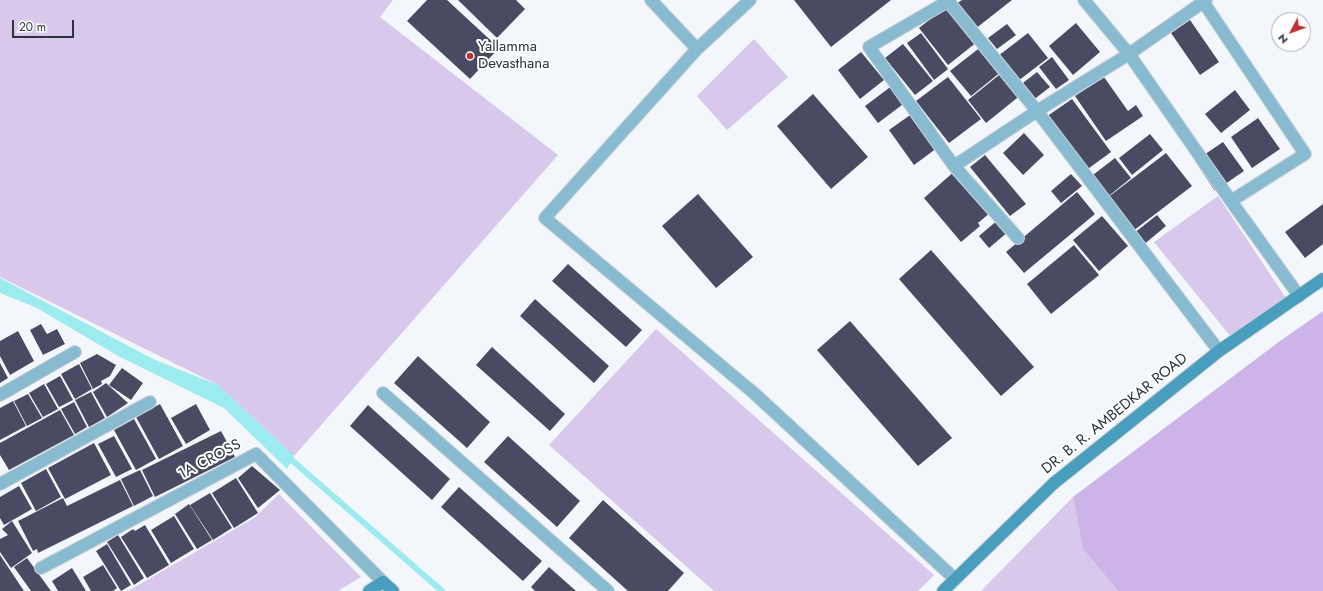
<!DOCTYPE html>
<html>
<head>
<meta charset="utf-8">
<style>
  body { margin:0 }
  #map { position:relative; width:1323px; height:591px; overflow:hidden; background:#f3f7fb; font-family:Jost,sans-serif }
  canvas { display:block }
  .north { position:absolute; left:1271px; top:12px; width:40px; height:40px; box-sizing:border-box; background:#fff; border:1px solid #abadb1; border-radius:50%; rotate:229deg; font-size:11px; font-weight:700; line-height:16px; text-align:center; color:#2c333c }
  .north::after { content:''; display:block; margin:auto; width:14px; height:18px; background:#be2e33; clip-path:polygon(50% 0,100% 100%,50% 72%,0 100%) }
  .scale { position:absolute; left:12px; top:20px; width:62px; height:18px; box-sizing:border-box; border:2px solid #2c333c; border-top:0; padding-left:5px; font-size:12px; line-height:14px; white-space:nowrap; color:#2c333c; -webkit-text-stroke:3px #fff; paint-order:stroke }
</style>
</head>
<body>
<div id="map">
<canvas width="1323" height="591"></canvas>
<div class="north">N</div>
<div class="scale">20 m</div>
</div>
<script>
const ctx = document.querySelector('canvas').getContext('2d');
ctx.lineJoin = 'round';
function fill(path, color) { ctx.fillStyle = color; ctx.fill(path, 'evenodd'); }
const shape = rows => new Path2D(rows.map(r => 'M' + r).join(''));
function strokePath(path, color, width, dash) { ctx.strokeStyle = color; ctx.lineWidth = width; ctx.lineCap = dash ? 'butt' : 'round'; ctx.setLineDash(dash || []); ctx.stroke(path); }
function write(font, color, halo, rows, align = 'center') {
  ctx.font = font + ' Jost,sans-serif'; ctx.lineWidth = 4; ctx.setLineDash([]); ctx.textBaseline = 'middle'; ctx.strokeStyle = halo; ctx.fillStyle = color; for (const [text, x, y, turn = 0] of rows) {
    ctx.save(); ctx.translate(x, y); ctx.rotate((+turn || 0) * Math.PI / 180); ctx.textAlign = isNaN(turn) ? turn : align; if (halo) ctx.strokeText(text, 0, 0); ctx.fillText(text, 0, 0); ctx.restore();
  }
}
fill(shape([
  [0,0,393,0,380,17,558,155,294,456,218,385,0,277],
  [754,39,788,77,727,130,697,96],
  [1218,196,1286,298,1231,337,1154,242],
  [656,329,934,575,918,591,714,591,549,445],
  [279,494,361,577,338,591,128,591,254,518],
  [1073,497,1083,549,1118,591,981,591]
]), '#d8c8eb');
fill(shape([
  [1323,311,1323,591,1118,591,1083,549,1073,497,1280,341]
]), '#ccb4e9');
fill(shape([
  [0,278,153,359,218,385,294,456,287,469,224,408,120,357,35,307,0,293]
]), '#9cebef');
strokePath(shape([
  [286,455,442,591]
]), '#9cebef', 6);
fill(shape([
  [427,0,447,0,499,48,470,79,407,21],
  [458,0,516,0,525,9,497,38],
  [794,0,891,0,831,47],
  [962,0,1012,0,975,29,956,4],
  [948,5,977,42,948,65,919,28],
  [1190,20,1219,62,1200,75,1171,33],
  [1076,23,1100,52,1073,75,1049,46],
  [1007,24,1016,35,997,49,988,38],
  [921,33,948,69,934,80,907,43],
  [1028,33,1048,58,1018,81,998,56],
  [903,44,933,81,915,95,885,58],
  [982,46,1002,71,971,96,950,71],
  [861,52,884,80,860,99,838,70],
  [1052,57,1069,80,1056,89,1039,67],
  [1004,71,1022,94,986,123,968,100],
  [1037,72,1050,87,1032,101,1019,86],
  [948,77,981,119,949,143,916,101],
  [1104,77,1128,111,1136,105,1143,116,1106,141,1075,96],
  [893,85,906,102,878,123,865,106],
  [1235,90,1250,110,1221,133,1205,114],
  [813,94,868,157,831,189,777,126],
  [1072,99,1111,152,1085,171,1046,117],
  [913,113,937,148,914,165,889,130],
  [1258,118,1280,149,1252,168,1231,137],
  [1024,133,1044,155,1023,175,1003,153],
  [1150,134,1163,150,1132,175,1119,158],
  [1223,142,1244,171,1215,191,1195,161],
  [1166,153,1192,186,1133,231,1107,198],
  [985,155,1026,204,1010,216,970,167],
  [1115,158,1131,178,1105,199,1089,178],
  [956,170,991,212,978,223,980,226,961,242,924,198],
  [1071,174,1082,186,1061,203,1051,191],
  [1077,192,1095,214,1024,273,1006,252],
  [698,194,753,257,716,288,662,226],
  [1323,204,1323,244,1305,258,1285,232],
  [1157,215,1166,226,1142,246,1133,234],
  [1102,216,1128,246,1099,271,1073,240],
  [999,219,1009,231,989,248,979,236],
  [1074,245,1099,275,1051,314,1027,284],
  [931,250,1034,367,1001,396,899,279],
  [568,264,642,330,626,347,552,281],
  [535,299,609,366,594,383,520,316],
  [850,321,952,438,918,466,817,350],
  [41,324,47,334,57,329,65,344,43,355,30,330],
  [18,331,34,361,10,375,0,356,0,341],
  [492,347,565,414,550,431,476,365],
  [97,354,116,365,110,376,101,381,102,384,93,389,80,363],
  [418,356,490,422,467,448,394,383],
  [0,363,8,378,0,383],
  [79,364,92,389,75,399,61,374],
  [122,368,143,383,131,400,109,385],
  [60,376,73,400,59,407,46,384],
  [106,383,128,403,107,417,93,392],
  [44,384,58,409,43,417,29,393],
  [91,392,105,418,89,427,75,400],
  [28,394,42,418,27,426,14,401],
  [13,401,26,426,0,440,0,408],
  [74,402,87,427,75,434,61,409],
  [160,404,183,446,159,459,136,417],
  [196,404,210,430,186,444,171,418],
  [368,405,450,479,432,500,350,426],
  [60,410,74,435,9,470,0,455,0,443],
  [134,419,156,459,136,470,114,430],
  [221,431,235,457,155,497,142,470],
  [114,436,132,469,116,477,98,444],
  [508,436,580,501,557,527,484,462],
  [94,443,111,475,65,499,48,468],
  [252,466,280,490,258,508,238,478],
  [46,469,61,497,36,511,21,483],
  [140,470,153,496,134,506,121,479],
  [236,478,258,513,234,528,212,493],
  [120,480,133,506,38,553,37,549,33,551,18,521,63,498,67,506],
  [19,486,32,509,4,525,0,518,0,497],
  [459,487,542,561,523,581,441,507],
  [210,493,232,528,213,540,190,505],
  [603,500,684,573,668,591,628,591,569,538],
  [189,504,212,540,197,549,175,514],
  [174,516,194,549,171,563,151,530],
  [12,521,32,553,11,568,0,552,0,539,8,535,2,529],
  [145,525,169,565,147,578,121,537,133,529,135,531],
  [118,535,144,578,134,585,107,542],
  [107,544,131,585,121,591,96,551],
  [0,555,24,591,0,591],
  [27,558,51,591,31,591,14,567],
  [103,565,117,588,113,591,91,591,83,577],
  [549,567,576,591,535,591,531,587],
  [72,568,86,591,58,591,52,581]
]), '#484b61');
const street = shape([
  [651,0,697,49],
  [750,0,697,49,545,218,755,394,955,579],
  [950,0,869,47,954,166,1018,238],
  [1084,0,1129,54,1231,201,1299,296],
  [1202,0,1305,154,1231,201],
  [948,1,1037,111,1219,351],
  [954,166,1037,111,1129,54,1206,0],
  [383,393,608,591],
  [0,395,75,352],
  [0,484,150,402],
  [41,568,256,454,383,582]
]);
const secondary = shape([
  [369,591,383,582,393,591],
  [943,591,1054,483,1219,351,1323,279]
]);
strokePath(street, '#cfd4d9', 14);
strokePath(secondary, '#cfd4d9', 14);
strokePath(street, '#88bbd0', 12);
strokePath(secondary, '#499dbd', 12);
for (const [x, y, r, color] of [
  [470,56,4,"#be2e33"]
]) { const dot = new Path2D(); dot.arc(x, y, r, 0, 2 * Math.PI); ctx.fillStyle = color; ctx.fill(dot); strokePath(dot, '#fff', 1.5); }
write('15px', '#2c333c', '#fff', [
  ["Yallamma",478,47],
  ["Devasthana",478,64]
], 'left');
write('15px', '#2c333c', '#fff', [
  ["DR. B. R. AMBEDKAR ROAD",1115,414,-39],
  ["1A CROSS",210,460,-28]
]);
</script>
</body>
</html>
